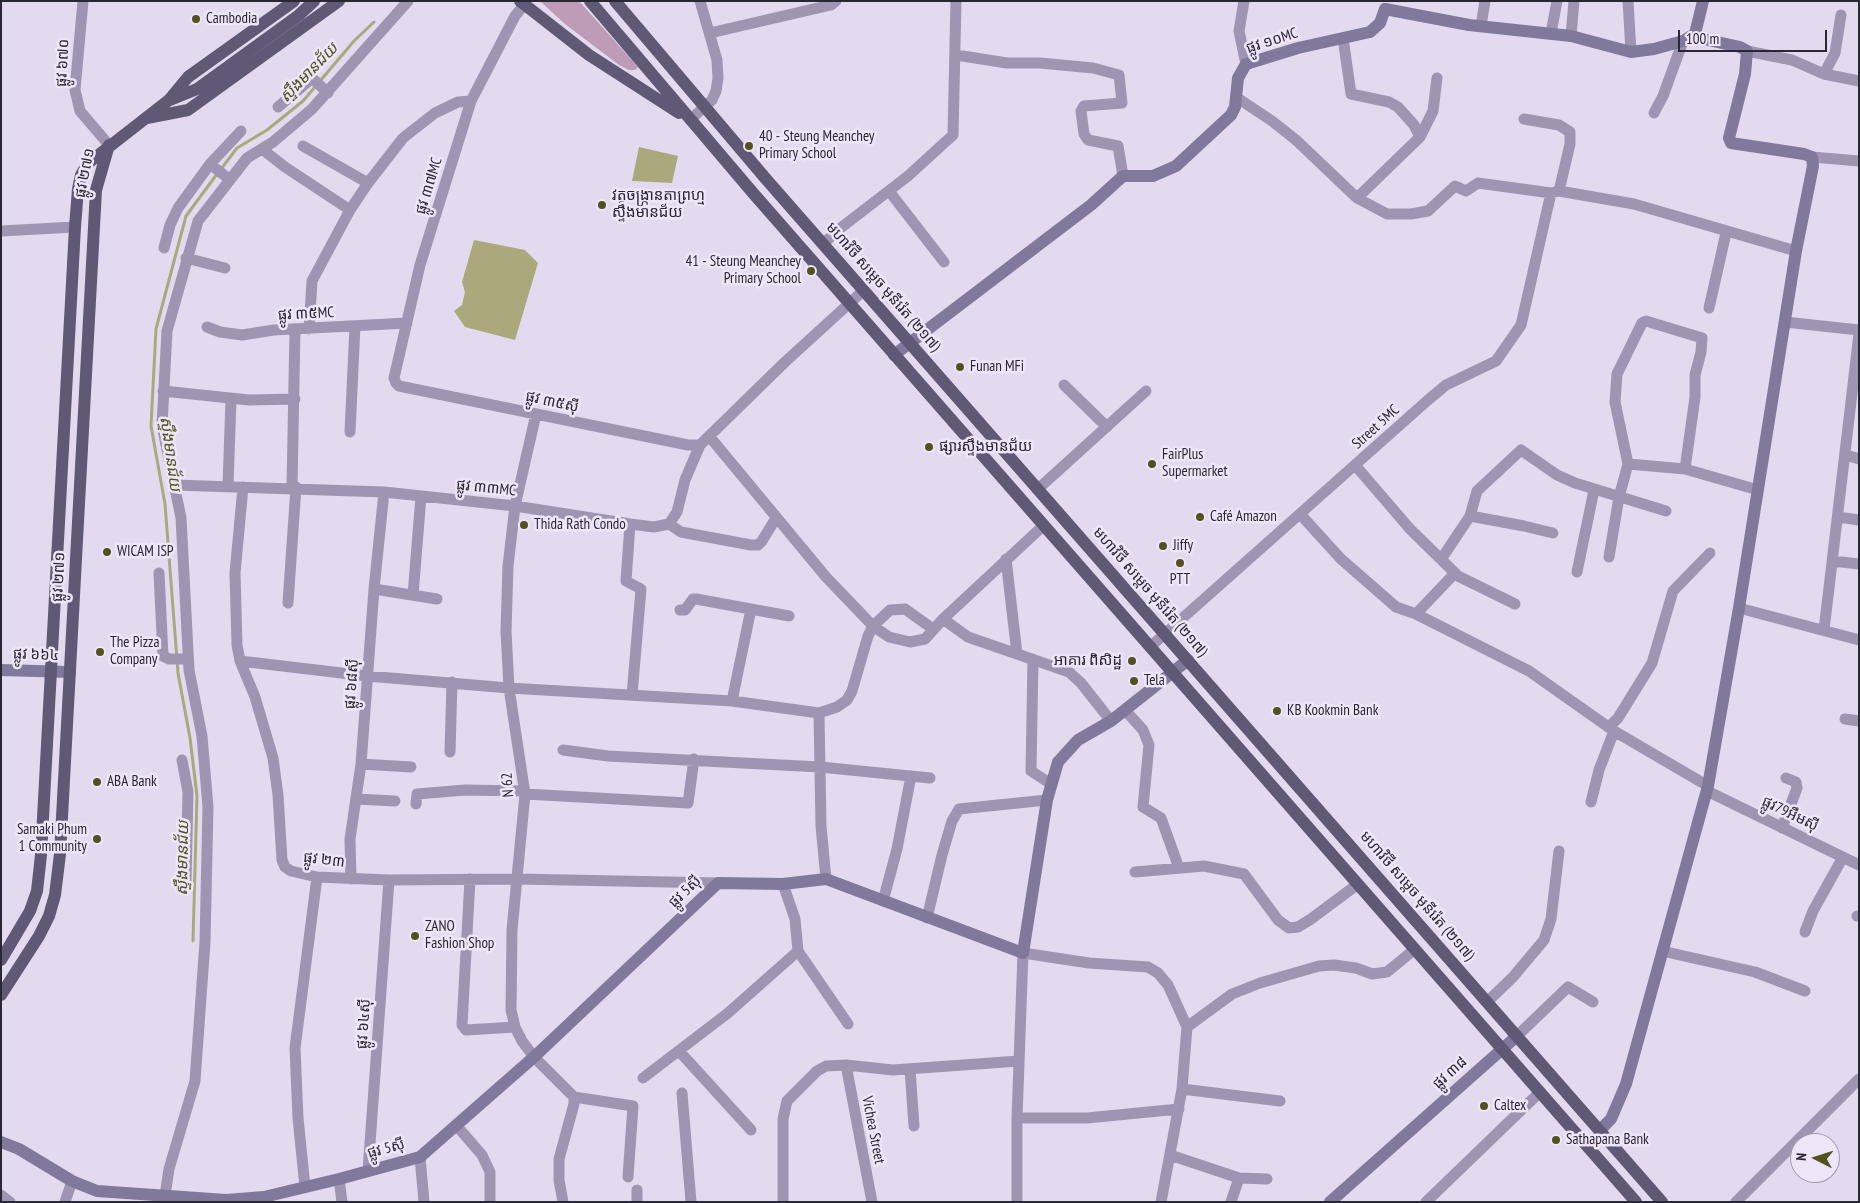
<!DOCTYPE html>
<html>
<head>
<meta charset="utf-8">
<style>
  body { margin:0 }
  #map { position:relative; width:1860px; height:1203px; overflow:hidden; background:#e3daf0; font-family:"PT Sans Narrow",sans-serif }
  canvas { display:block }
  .frame { position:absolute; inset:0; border:2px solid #2a2734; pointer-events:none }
  .north { position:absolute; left:1790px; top:1133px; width:50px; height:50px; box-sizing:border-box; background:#eee6f8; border:1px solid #a09aaa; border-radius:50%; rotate:275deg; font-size:14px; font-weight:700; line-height:20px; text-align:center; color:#2a2734 }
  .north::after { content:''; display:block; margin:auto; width:18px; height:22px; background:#53511f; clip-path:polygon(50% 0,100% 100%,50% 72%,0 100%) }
  .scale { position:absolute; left:1678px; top:30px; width:149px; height:22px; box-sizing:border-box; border:2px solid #2a2734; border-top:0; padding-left:6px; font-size:15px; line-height:18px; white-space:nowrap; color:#2a2734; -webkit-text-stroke:4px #eee6f8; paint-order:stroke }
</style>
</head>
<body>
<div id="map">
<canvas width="1860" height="1203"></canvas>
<div class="frame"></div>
<div class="north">N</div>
<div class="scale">100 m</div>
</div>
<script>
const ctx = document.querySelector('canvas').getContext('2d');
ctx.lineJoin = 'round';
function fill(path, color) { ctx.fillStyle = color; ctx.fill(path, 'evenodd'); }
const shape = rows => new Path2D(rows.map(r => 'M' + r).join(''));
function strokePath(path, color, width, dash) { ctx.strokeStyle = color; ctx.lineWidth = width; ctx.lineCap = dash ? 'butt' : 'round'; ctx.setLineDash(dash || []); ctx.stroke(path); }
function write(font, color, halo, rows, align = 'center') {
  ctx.font = font + ' "PT Sans Narrow","Noto Sans Khmer",sans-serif'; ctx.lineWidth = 5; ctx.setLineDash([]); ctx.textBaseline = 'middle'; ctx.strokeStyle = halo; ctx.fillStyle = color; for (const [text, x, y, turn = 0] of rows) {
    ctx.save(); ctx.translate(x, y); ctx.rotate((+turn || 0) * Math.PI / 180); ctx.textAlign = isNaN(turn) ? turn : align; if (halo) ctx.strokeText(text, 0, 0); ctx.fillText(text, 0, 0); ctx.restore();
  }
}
fill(shape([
  [540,1,579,1,638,67,635,70,629,70,619,65,565,24]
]), '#be9bb6');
fill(shape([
  [639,147,678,156,672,183,632,181],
  [474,240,525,250,538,263,515,340,465,327,454,311,462,305,465,292,462,282]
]), '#aba87b');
strokePath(shape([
  [221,169,237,148,267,130,303,101,354,41,374,22],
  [193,941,197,796,190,738,178,673,165,504,151,426,156,329,186,216,217,174]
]), '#aba87b', 3);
strokePath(shape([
  [83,1,75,90,80,111,109,145],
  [1244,1,1239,31,1246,64],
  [1628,1,1631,52],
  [524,5,515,16,471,101,420,265,394,378,396,383,399,386,688,445,700,445],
  [1481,26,1485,1],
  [710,33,831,5,836,1],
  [1551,33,1557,1],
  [1571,36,1574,1],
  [1343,38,1351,94,1389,102,1398,107,1414,125,1420,137],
  [1747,51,1792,60,1824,74,1859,81],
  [956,55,1007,63,1040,63,1093,68,1119,75,1122,103,1084,106,1081,111,1084,134,1088,140,1118,146,1123,176],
  [1824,74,1835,53,1841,15],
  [1236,97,1272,121,1296,140,1357,198,1387,214,1411,214,1428,211,1455,186,1466,191,1478,183,1551,193,1559,191,1634,204,1796,251],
  [278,107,312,78,328,93],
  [1654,113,1663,96,1683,41],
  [1524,119,1559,125,1570,132,1570,144,1559,191],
  [690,120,712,100,716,91,718,78,717,60,700,1],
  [303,146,368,183],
  [262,149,285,167,350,210],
  [1812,157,1859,161],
  [210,164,229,179],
  [889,191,944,262],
  [1357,198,1420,137,1433,111,1437,78],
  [1,231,75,227],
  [823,244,838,230,908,176,953,135,956,1],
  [164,248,170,225,178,208,210,164,241,131],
  [186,258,225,268],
  [1709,308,1726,233],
  [1785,322,1859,330],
  [207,327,220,332,242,335,274,330,407,323],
  [309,329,312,281,350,210,368,183,403,138,435,113,458,102,471,101],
  [1064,385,1107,427],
  [163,391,249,400,295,399],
  [536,414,515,506,508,566,506,631,509,688,525,794,512,930,511,1010,515,1027,522,1041,534,1057,574,1097,633,1106,628,1177],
  [350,432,355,326],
  [709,436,826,577,873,626,889,637,910,642,925,639,943,619,1044,525],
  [1846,455,1859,459],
  [1628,464,1685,469,1758,490],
  [1355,465,1410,529,1458,576,1515,604],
  [174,485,384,492,515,506,630,524,654,527,669,524,681,532,751,545,758,545,762,541,776,518],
  [228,486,231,399],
  [243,487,235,573,237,645,240,661,255,697,273,758,278,795,282,860,285,867,291,871,317,877,389,880,517,879,718,883],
  [292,487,295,329],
  [1038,489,1146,391],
  [1300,514,1341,559,1396,607,1416,614,1529,671,1614,731,1708,786],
  [1470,516,1524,526,1553,533],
  [1838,517,1859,520],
  [630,524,626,581,641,589,632,695],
  [669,524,677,512,685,480,700,445,785,362,864,290],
  [1609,557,1619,497,1628,464,1615,402,1617,374,1642,323,1646,321,1702,338,1701,352,1695,375,1695,397,1685,469],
  [1442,558,1470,516,1477,491,1521,450,1557,475,1575,483,1666,511],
  [1006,559,1017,654],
  [1833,561,1859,564],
  [1577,572,1594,490],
  [159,573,163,656,169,659,188,659],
  [374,589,437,599],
  [413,595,421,496],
  [288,603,296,487],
  [1739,608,1859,640],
  [680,610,685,610,693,599,696,599,789,616],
  [1416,614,1455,573],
  [943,619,968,637,1069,672,1081,683,1111,721],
  [1824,630,1859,334],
  [1150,647,1428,400,1446,385,1496,361,1521,325,1551,193],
  [1033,659,1031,771,1051,784],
  [240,661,367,676,509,688,732,701,819,713,837,707,847,700,852,691,868,636,873,626,890,610,905,609,933,629],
  [732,701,751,609],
  [1125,710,1143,730,1149,745,1143,807,1161,818,1179,868],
  [819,713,821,826,826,879],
  [1845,719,1859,721],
  [1610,726,1618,718,1652,663,1673,591,1710,553],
  [563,750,608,756,820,767,930,778],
  [450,752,452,682],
  [182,760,188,792,186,881],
  [361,764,411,767],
  [1707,791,1859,865],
  [525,794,688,803,694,759],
  [356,799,395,801],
  [1591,802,1599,770,1614,731],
  [416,804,417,794,465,790,525,791],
  [1782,828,1797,788,1796,782,1786,778],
  [1135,872,1204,866,1244,874,1278,920,1289,928,1298,927,1311,919,1358,884],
  [351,879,350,839,361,764,374,589,384,492],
  [470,879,462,1025,466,1030,515,1027],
  [883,901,897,849,911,776],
  [1857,916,1859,916],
  [927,918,942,855,952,821,959,809,1047,800],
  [1805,932,1813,911,1843,857],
  [798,951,848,1024],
  [1662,951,1755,972,1805,991],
  [1487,1002,1513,977,1544,940,1551,919,1559,851],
  [1187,1027,1232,994,1260,983,1319,966,1334,965,1356,968,1372,974,1387,972,1415,949],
  [1517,1036,1568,987,1593,1002],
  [679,1051,751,1130],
  [846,1065,872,1202],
  [910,1069,914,1126],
  [643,1078,728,1013,798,951,795,919,783,884],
  [1182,1089,1280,1101],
  [682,1093,691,1202],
  [1017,1118,1087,1118,1179,1109],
  [456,1125,482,1155,490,1172,490,1202],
  [1170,1155,1239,1178,1267,1179],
  [420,1157,424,1202],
  [368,1171,389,880],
  [339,1179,342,1202],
  [305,1187,298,1118,295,1048,317,877],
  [1,1195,10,1202],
  [65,1202,72,1181],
  [164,1202,169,1169,195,1081,205,942,208,807,202,736,189,670,181,518,162,425,167,331,198,221,247,158,273,142,312,109,408,1],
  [563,1202,559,1180,559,1159,574,1104,574,1097],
  [637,1202,637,1190],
  [783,1202,783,1119,787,1101,817,1071,826,1066,846,1065,893,1070,1019,1061],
  [1017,1202,1017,1118,1023,953,1089,963,1148,967,1158,973,1168,985,1187,1027,1182,1089,1161,1202],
  [1231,1202,1239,1178],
  [1426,1202,1540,1092],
  [1736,1202,1859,1079]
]), '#9f95b2', 11);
strokePath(shape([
  [894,355,1091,205,1123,176,1153,176,1176,166,1231,115,1235,107,1238,78,1246,64,1298,48,1370,32,1380,23,1385,9,1469,25,1571,36,1631,52,1654,49,1683,41,1695,34,1703,1],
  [1,670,70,672],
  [1600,1130,1611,1119,1626,1084,1708,786,1739,608,1796,251,1813,166,1812,157,1804,154,1731,143,1729,138,1745,74,1747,51,1740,47,1699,38,1695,34],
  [1,1142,19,1149,72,1181,97,1191,226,1200,264,1197,339,1179,420,1157,534,1057,718,883,783,884,826,879,1023,953,1047,800,1058,762,1078,740,1111,721,1188,660],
  [1330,1202,1517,1036]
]), '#81799b', 12);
strokePath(shape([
  [520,1,589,55,679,113],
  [590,1,753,193,1636,1202],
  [615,1,766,179,1662,1202],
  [170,100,197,89,299,15,314,1],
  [147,118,188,110,339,1],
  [1,960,30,911,37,891,41,855,75,227,78,189,81,175,87,164,169,100,188,77,294,1],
  [1,995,39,936,49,916,55,895,60,854,96,190,109,145]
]), '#5f5975', 12);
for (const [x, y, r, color] of [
  [196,19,5,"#53511f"],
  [749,146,5,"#53511f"],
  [602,205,5,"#53511f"],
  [811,271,5,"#53511f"],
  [960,367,5,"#53511f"],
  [929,447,5,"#53511f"],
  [1152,464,5,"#53511f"],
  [1200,517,5,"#53511f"],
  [524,525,5,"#53511f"],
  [1163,546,5,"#53511f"],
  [107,552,5,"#53511f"],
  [1180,563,5,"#53511f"],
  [100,652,5,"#53511f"],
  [1132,661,5,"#53511f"],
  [1134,681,5,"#53511f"],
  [1277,711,5,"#53511f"],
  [97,782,5,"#53511f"],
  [97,839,5,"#53511f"],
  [415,936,5,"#53511f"],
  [1484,1106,5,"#53511f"],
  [1556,1140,5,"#53511f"]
]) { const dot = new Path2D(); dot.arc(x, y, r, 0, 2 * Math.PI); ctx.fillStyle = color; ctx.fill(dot); strokePath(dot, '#eee6f8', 2); }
write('15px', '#2a2734', '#eee6f8', [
  ["Cambodia",206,19],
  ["40 - Steung Meanchey",759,137],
  ["Primary School",759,154],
  ["វត្តចង្ក្រានតាព្រហ្ម",612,196],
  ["ស្ទឹងមានជ័យ",612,213],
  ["41 - Steung Meanchey",801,262,"right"],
  ["Primary School",801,279,"right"],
  ["Funan MFi",970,367],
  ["ផ្សារស្ទឹងមានជ័យ",939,447],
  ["FairPlus",1162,455],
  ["Supermarket",1162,472],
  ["Café Amazon",1210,517],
  ["Thida Rath Condo",534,525],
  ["Jiffy",1173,546],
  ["WICAM ISP",117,552],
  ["PTT",1180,580,"center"],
  ["The Pizza",110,643],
  ["Company",110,660],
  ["អាគារ ពិសិដ្ឋ",1122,661,"right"],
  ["Tela",1144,681],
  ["KB Kookmin Bank",1287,711],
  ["ABA Bank",107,782],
  ["Samaki Phum",87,830,"right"],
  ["1 Community",87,847,"right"],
  ["ZANO",425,927],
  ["Fashion Shop",425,944],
  ["Caltex",1494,1106],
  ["Sathapana Bank",1566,1140]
], 'left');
write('15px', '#2a2734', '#eee6f8', [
  ["ផ្លូវ ១០MC",1272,41,-18],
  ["ផ្លូវ ៦៧០",63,63,-87],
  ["ផ្លូវ ២៧១",85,173,-79],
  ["ផ្លូវ ៣៧MC",429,186,-73],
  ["មហាវិថី សម្តេច មុនីរ៉េត (២១៧)",883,287,49],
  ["ផ្លូវ ៣៥MC",306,314,-3],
  ["ផ្លូវ ៣៥ស៊ី",552,402,12],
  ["Street 5MC",1376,427,-42],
  ["ផ្លូវ ៣៣MC",486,488,6],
  ["ផ្លូវ ២៧១",59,577,-87],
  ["មហាវិថី សម្តេច មុនីរ៉េត (២១៧)",1150,592,49],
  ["ផ្លូវ ៦៦៤",36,655,2],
  ["ផ្លូវ ៦៨ស៊ី",352,684,-86],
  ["N 62",508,785,-94],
  ["ផ្លូវ79អឹមស៊ី",1790,814,26],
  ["ផ្លូវ ២៣",324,860,7],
  ["ផ្លូវ 5ស៊ី",685,892,-43],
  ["មហាវិថី សម្តេច មុនីរ៉េត (២១៧)",1417,896,49],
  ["ផ្លូវ ៦៤ស៊ី",364,1024,-86],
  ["ផ្លូវ ៣៨",1450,1073,-42],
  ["Vichea Street",873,1130,79],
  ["ផ្លូវ 5ស៊ី",386,1149,-15]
]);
write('italic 16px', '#53511f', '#eee6f8', [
  ["ស្ទឹងមានជ័យ",309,73,-46],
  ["ស្ទឹងមានជ័យ",170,454,82],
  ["ស្ទឹងមានជ័យ",183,858,-89]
]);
</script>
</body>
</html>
